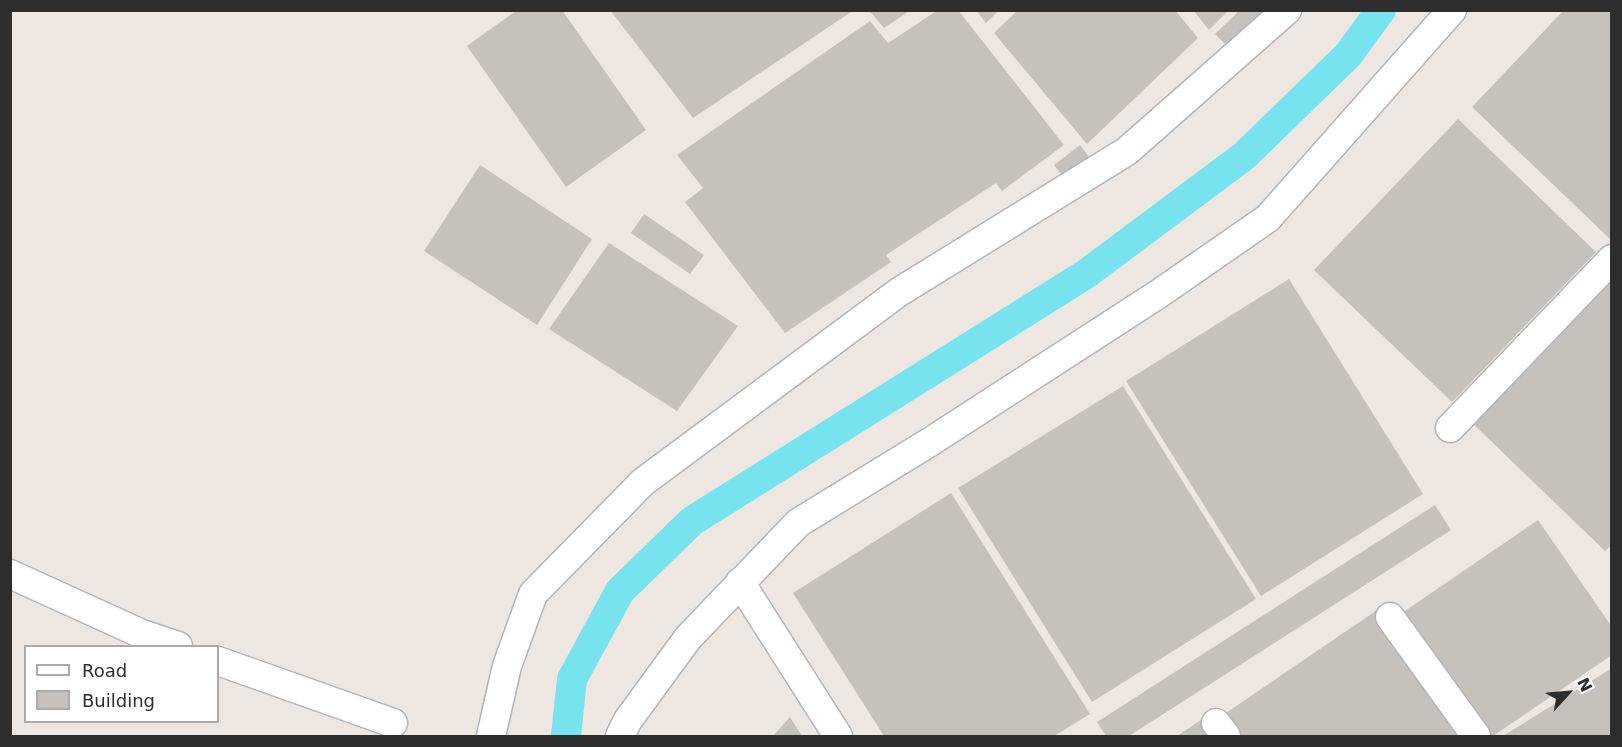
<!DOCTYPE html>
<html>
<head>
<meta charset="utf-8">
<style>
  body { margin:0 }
  #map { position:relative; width:1622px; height:747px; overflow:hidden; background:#eee6e1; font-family:"DejaVu Sans",sans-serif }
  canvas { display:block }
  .frame { position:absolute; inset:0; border:12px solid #2d2d2d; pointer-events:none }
  .legend { position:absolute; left:24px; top:645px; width:195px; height:78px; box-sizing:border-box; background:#fff; border:2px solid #ababab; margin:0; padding:8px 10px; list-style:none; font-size:18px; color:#2d2d2d }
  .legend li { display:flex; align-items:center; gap:12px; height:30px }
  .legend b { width:30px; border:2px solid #ababab }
  .north { position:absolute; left:1538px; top:663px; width:60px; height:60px; -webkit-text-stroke:4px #fff; paint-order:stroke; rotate:64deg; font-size:16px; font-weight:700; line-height:24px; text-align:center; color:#2d2d2d }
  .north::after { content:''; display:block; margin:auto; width:21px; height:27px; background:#2d2d2d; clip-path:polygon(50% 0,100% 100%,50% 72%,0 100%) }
</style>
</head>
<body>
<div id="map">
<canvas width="1622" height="747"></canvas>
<div class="frame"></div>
<ul class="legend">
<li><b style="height:8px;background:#fff"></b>Road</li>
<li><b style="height:16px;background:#c7c1bc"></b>Building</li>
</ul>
<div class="north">N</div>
</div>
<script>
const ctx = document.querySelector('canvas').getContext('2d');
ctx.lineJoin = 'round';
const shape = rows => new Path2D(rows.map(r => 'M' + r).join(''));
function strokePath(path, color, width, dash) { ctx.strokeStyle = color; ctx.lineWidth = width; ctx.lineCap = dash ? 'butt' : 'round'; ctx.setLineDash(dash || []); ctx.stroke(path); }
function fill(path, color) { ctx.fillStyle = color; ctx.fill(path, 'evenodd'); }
strokePath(shape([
  [566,736,572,679,620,591,692,521,1086,274,1244,156,1348,55,1381,10]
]), '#76e3ee', 30);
fill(shape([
  [517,10,562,10,646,130,566,187,467,46],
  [610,10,854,10,693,118],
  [869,10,911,10,884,28],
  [938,10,958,10,1064,145,1002,191,996,183,886,255,891,262,785,333,685,202,703,188,677,155,870,21,888,43],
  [976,10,999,10,986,23],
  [1018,10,1175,10,1198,38,1087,144,994,33],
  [1193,10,1229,10,1209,30],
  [1240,10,1271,10,1233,52,1215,34],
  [1564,10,1612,10,1610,239,1472,107],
  [1458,119,1596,252,1452,402,1314,270],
  [1080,145,1093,162,1067,182,1054,165],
  [480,165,592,239,537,325,424,251],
  [644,214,704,255,690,274,631,233],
  [609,243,738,326,677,411,549,329],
  [1612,268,1612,545,1605,551,1467,418],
  [1289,279,1423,494,1261,596,1126,381],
  [1123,386,1256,599,1092,702,958,488],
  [951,493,1090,714,1054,736,884,736,793,593],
  [1435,505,1451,530,1129,736,1106,736,1097,722],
  [1538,520,1612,627,1612,655,1493,736,1482,736,1399,615],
  [1380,608,1467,736,1238,736,1223,715],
  [1612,668,1612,736,1503,736],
  [1207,716,1221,736,1177,736],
  [790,717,802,736,773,736]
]), '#c7c1bc');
const minor = shape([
  [1450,428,1612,259],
  [10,574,142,634,178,646],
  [740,582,838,736],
  [1390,617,1476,736],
  [218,661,393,723],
  [1216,723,1226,736],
  [491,736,507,666,533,594,643,482,899,292,1127,151,1287,10],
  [620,736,628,720,688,638,798,523,930,442,1160,293,1268,218,1452,10]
]);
strokePath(minor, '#b1b5bd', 31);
strokePath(minor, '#fff', 28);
</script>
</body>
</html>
